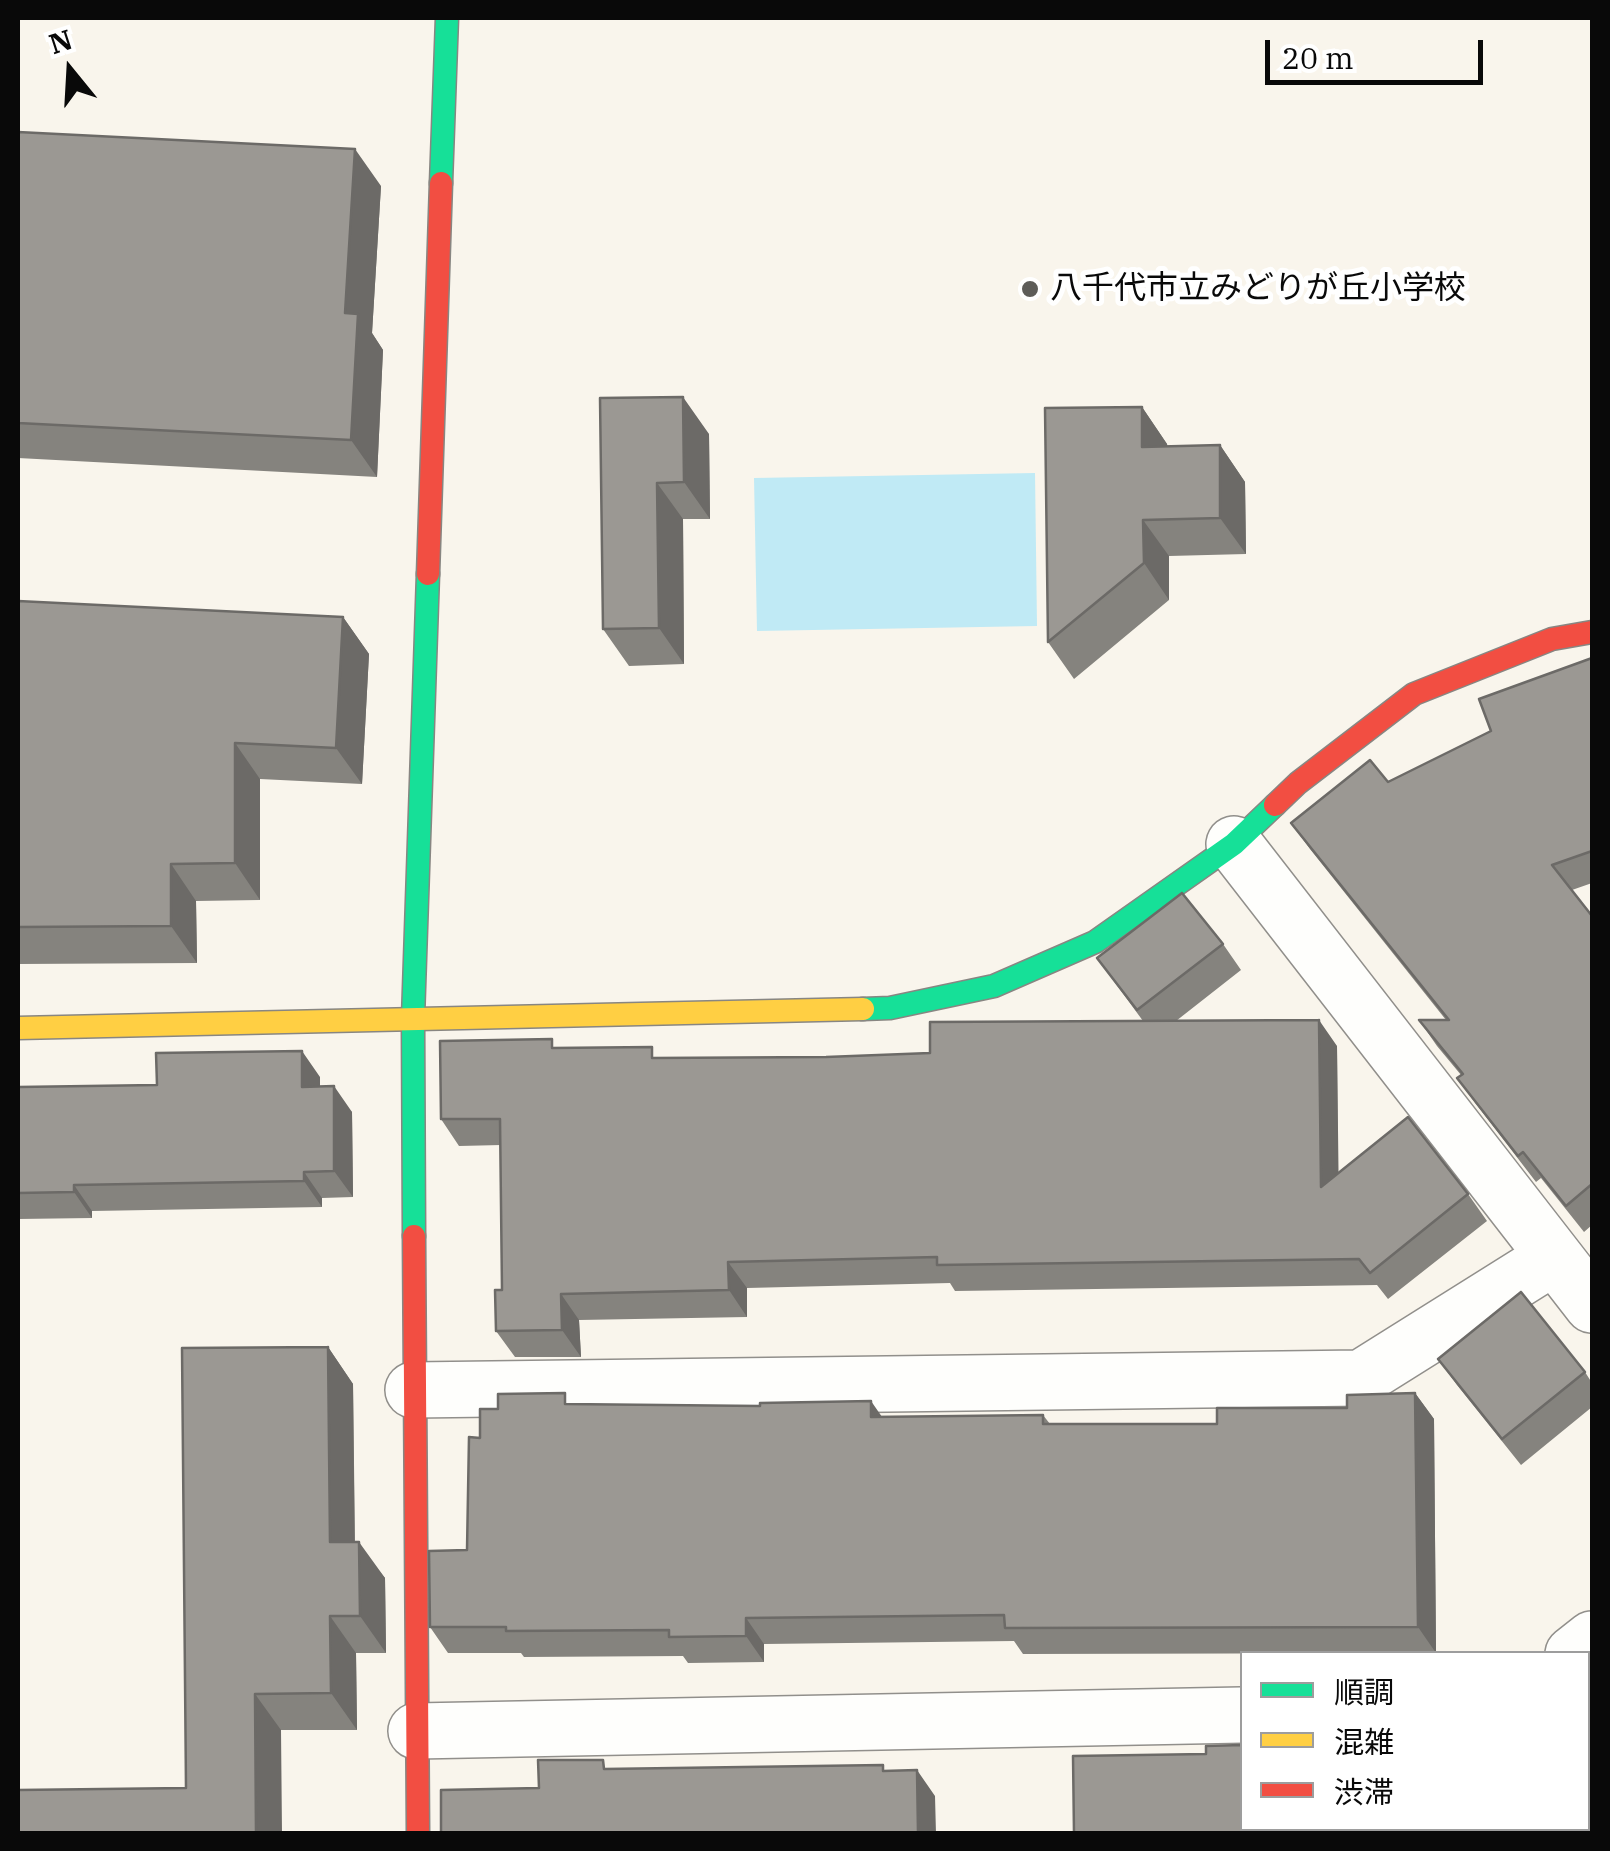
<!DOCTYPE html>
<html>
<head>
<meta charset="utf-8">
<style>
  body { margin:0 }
  #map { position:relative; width:1610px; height:1851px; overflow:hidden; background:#f9f5ec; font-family:"IBM Plex Serif","Noto Sans JP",serif }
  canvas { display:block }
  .frame { position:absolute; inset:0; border:20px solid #090909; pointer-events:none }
  .legend { position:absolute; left:1240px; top:1651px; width:350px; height:180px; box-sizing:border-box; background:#fff; border:2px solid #9d9d9d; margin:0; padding:12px 18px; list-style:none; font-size:30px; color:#090909 }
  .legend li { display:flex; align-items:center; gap:20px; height:50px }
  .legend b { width:50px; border:2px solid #9d9d9d }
  .north { position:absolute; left:20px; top:20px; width:100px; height:100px; -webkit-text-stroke:8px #fff; paint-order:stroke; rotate:342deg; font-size:28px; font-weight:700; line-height:40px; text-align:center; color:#090909 }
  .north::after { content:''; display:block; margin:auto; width:35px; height:45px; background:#090909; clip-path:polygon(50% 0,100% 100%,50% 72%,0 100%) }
  .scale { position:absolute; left:1265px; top:40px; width:218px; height:45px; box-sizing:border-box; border:5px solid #090909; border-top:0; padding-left:12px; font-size:30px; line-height:35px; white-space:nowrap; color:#090909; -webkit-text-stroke:8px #fff; paint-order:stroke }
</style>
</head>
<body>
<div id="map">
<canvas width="1610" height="1851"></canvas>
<div class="frame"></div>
<ul class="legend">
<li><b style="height:12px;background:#16e098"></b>順調</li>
<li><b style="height:12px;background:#ffcf43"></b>混雑</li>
<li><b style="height:12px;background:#f24e42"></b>渋滞</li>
</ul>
<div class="north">N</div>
<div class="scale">20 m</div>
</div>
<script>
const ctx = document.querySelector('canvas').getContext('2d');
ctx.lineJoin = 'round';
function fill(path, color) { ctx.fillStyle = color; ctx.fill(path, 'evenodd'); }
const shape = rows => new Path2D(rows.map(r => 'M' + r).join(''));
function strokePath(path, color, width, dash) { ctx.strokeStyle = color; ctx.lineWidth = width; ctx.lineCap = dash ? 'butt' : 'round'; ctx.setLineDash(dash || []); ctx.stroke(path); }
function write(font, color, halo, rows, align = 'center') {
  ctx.font = font + ' "IBM Plex Serif","Noto Sans JP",serif'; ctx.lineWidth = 10; ctx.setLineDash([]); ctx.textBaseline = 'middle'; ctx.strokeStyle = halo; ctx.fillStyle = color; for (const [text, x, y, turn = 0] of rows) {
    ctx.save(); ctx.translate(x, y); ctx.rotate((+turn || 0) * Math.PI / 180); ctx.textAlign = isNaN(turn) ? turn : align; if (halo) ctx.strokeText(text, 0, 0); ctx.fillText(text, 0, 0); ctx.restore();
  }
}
fill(shape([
  [1035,473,1037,626,757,631,754,478]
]), '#c0eaf5');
const street = shape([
  [1234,844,1592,1305],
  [413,1390,1361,1378,1554,1257],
  [1573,1654,1592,1639],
  [416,1731,1242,1715]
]);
const fast = shape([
  [441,183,447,18],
  [863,1009,890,1008,994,986,1095,942,1234,844,1275,805],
  [414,1236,413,1018,428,574]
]);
const slow = shape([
  [18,1028,863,1009]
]);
const jam = shape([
  [428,574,441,183],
  [1275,805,1298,783,1414,694,1552,639,1592,632],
  [414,1236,418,1834]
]);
strokePath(street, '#918f8b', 58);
strokePath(fast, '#888682', 25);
strokePath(slow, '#888682', 25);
strokePath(jam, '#888682', 25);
strokePath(street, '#fefefc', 55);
strokePath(fast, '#16e098', 22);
strokePath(slow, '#ffcf43', 22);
strokePath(jam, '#f24e42', 22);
fill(shape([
  [18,132,381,186,372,333,383,350,377,477,18,458],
  [600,398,709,434,710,519,683,519,684,664,629,666,603,629],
  [1142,407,1167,444,1168,447,1220,445,1245,482,1246,554,1169,556,1169,600,1074,679,1048,642],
  [18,601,343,617,369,654,362,784,260,779,260,900,196,901,197,963,18,964],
  [1592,658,1592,883,1572,890,1592,916,1592,1225,1584,1232,1541,1178,1536,1182,1476,1104,1457,1078,1461,1075,1437,1046,1419,1020,1446,1020,1310,849,1291,823,1388,782,1491,731],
  [1223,944,1241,970,1176,1021,1337,1046,1338,1172,1468,1194,1487,1221,1388,1299,1377,1285,955,1291,950,1283,747,1288,747,1317,579,1320,581,1357,515,1357,496,1331,502,1290,501,1145,459,1146,441,1119,558,1048,660,1058,826,1057,930,1053,1143,1021,1097,958],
  [320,1077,320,1086,352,1112,353,1197,322,1198,322,1207,92,1211,92,1218,18,1219,18,1087,157,1085],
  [328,1347,353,1384,355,1542,385,1578,386,1653,356,1653,357,1730,281,1730,186,1788],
  [1438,1359,1585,1372,1592,1383,1592,1407,1521,1465,1457,1385],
  [1415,1393,1434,1419,1436,1653,1023,1654,1014,1641,764,1644,764,1662,688,1663,683,1656,524,1657,521,1653,448,1653,430,1627,467,1550,480,1438,498,1409,573,1404,882,1417,1043,1415,1050,1424,1217,1424,1347,1408],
  [1592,1681,1592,1812,1588,1816,1588,1685],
  [1242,1828,1571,1828,1567,1832,1592,1834,1074,1834]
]), '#85837e');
fill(shape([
  [355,149,381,186,372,333,383,350,377,477,351,440,345,313],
  [683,397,709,434,710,519,684,482],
  [1142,407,1167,444,1168,484,1142,447],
  [1220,445,1245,482,1246,554,1220,518],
  [657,483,683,519,684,664,659,628],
  [1143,520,1169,556,1169,600,1144,563],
  [343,617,369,654,362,784,336,748],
  [235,743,260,779,260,900,235,863],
  [171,864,196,901,197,963,171,926],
  [1319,1020,1337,1046,1339,1213,1321,1187],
  [302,1051,320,1077,320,1113,302,1087],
  [334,1086,352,1112,353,1197,334,1171],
  [304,1172,322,1198,322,1207,304,1181],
  [74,1185,92,1211,92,1218,74,1192],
  [728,1262,747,1288,747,1317,729,1290],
  [561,1294,579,1320,581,1357,562,1330],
  [328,1347,353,1384,355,1579,330,1542],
  [1415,1393,1434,1419,1436,1653,1418,1627],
  [871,1401,889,1427,871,1417],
  [359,1542,385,1578,386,1653,360,1616],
  [330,1616,356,1653,357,1730,331,1693],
  [746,1618,764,1644,764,1662,746,1636],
  [255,1694,281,1730,282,1834,256,1834],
  [917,1770,935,1796,936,1834,918,1834]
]), '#6c6a67');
const building = shape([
  [18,132,355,149,345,313,358,314,351,440,18,423,18,132],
  [683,397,684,482,657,483,659,628,603,629,600,398,683,397],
  [1142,407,1142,447,1220,445,1220,518,1143,520,1144,563,1048,642,1045,408,1142,407],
  [18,601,343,617,336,748,235,743,235,863,171,864,171,926,18,927,18,601],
  [1592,658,1592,851,1552,865,1592,916,1592,1184,1566,1206,1523,1152,1518,1156,1457,1078,1463,1074,1419,1020,1449,1020,1291,823,1370,760,1388,782,1491,731,1479,699,1592,658],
  [1182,893,1223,944,1137,1010,1097,958,1182,893],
  [1319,1020,1321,1187,1408,1117,1468,1194,1370,1273,1359,1259,937,1265,937,1257,728,1262,729,1290,561,1294,562,1330,496,1331,495,1290,502,1290,500,1119,441,1119,440,1041,552,1039,552,1048,652,1047,652,1058,826,1057,930,1053,930,1022,1319,1020],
  [302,1051,302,1087,334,1086,334,1171,304,1172,304,1181,74,1185,74,1192,18,1193,18,1087,157,1085,156,1053,302,1051],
  [1521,1292,1585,1372,1502,1439,1438,1359,1521,1292],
  [328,1347,330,1542,359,1542,360,1616,330,1616,331,1693,255,1694,256,1834,18,1834,18,1790,186,1788,182,1348,328,1347],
  [565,1393,565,1404,760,1406,760,1403,871,1401,871,1417,1043,1415,1043,1424,1217,1424,1217,1408,1347,1408,1347,1395,1415,1393,1418,1627,1005,1628,1004,1615,746,1618,746,1636,669,1637,669,1630,506,1631,506,1627,430,1627,429,1551,467,1550,469,1437,480,1438,480,1409,498,1409,498,1394,565,1393],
  [1592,1681,1592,1771,1588,1775,1588,1685,1592,1681],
  [1242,1745,1242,1828,1519,1828,1513,1834,1074,1834,1073,1756,1206,1754,1206,1746,1242,1745],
  [538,1760,603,1760,604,1769,883,1765,883,1771,917,1770,918,1833,441,1834,441,1790,539,1788,538,1760],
  [1592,1823,1592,1834,1561,1834,1576,1828,1588,1828,1588,1825,1592,1823]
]);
fill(building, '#9b9893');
strokePath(building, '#6c6a67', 2.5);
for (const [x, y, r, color] of [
  [1030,289,10,"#5d5c58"]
]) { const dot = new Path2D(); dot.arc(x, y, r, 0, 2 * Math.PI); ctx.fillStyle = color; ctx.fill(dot); strokePath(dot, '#fff', 4); }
write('32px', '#090909', '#fff', [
  ["八千代市立みどりが丘小学校",1050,289]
], 'left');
</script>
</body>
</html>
